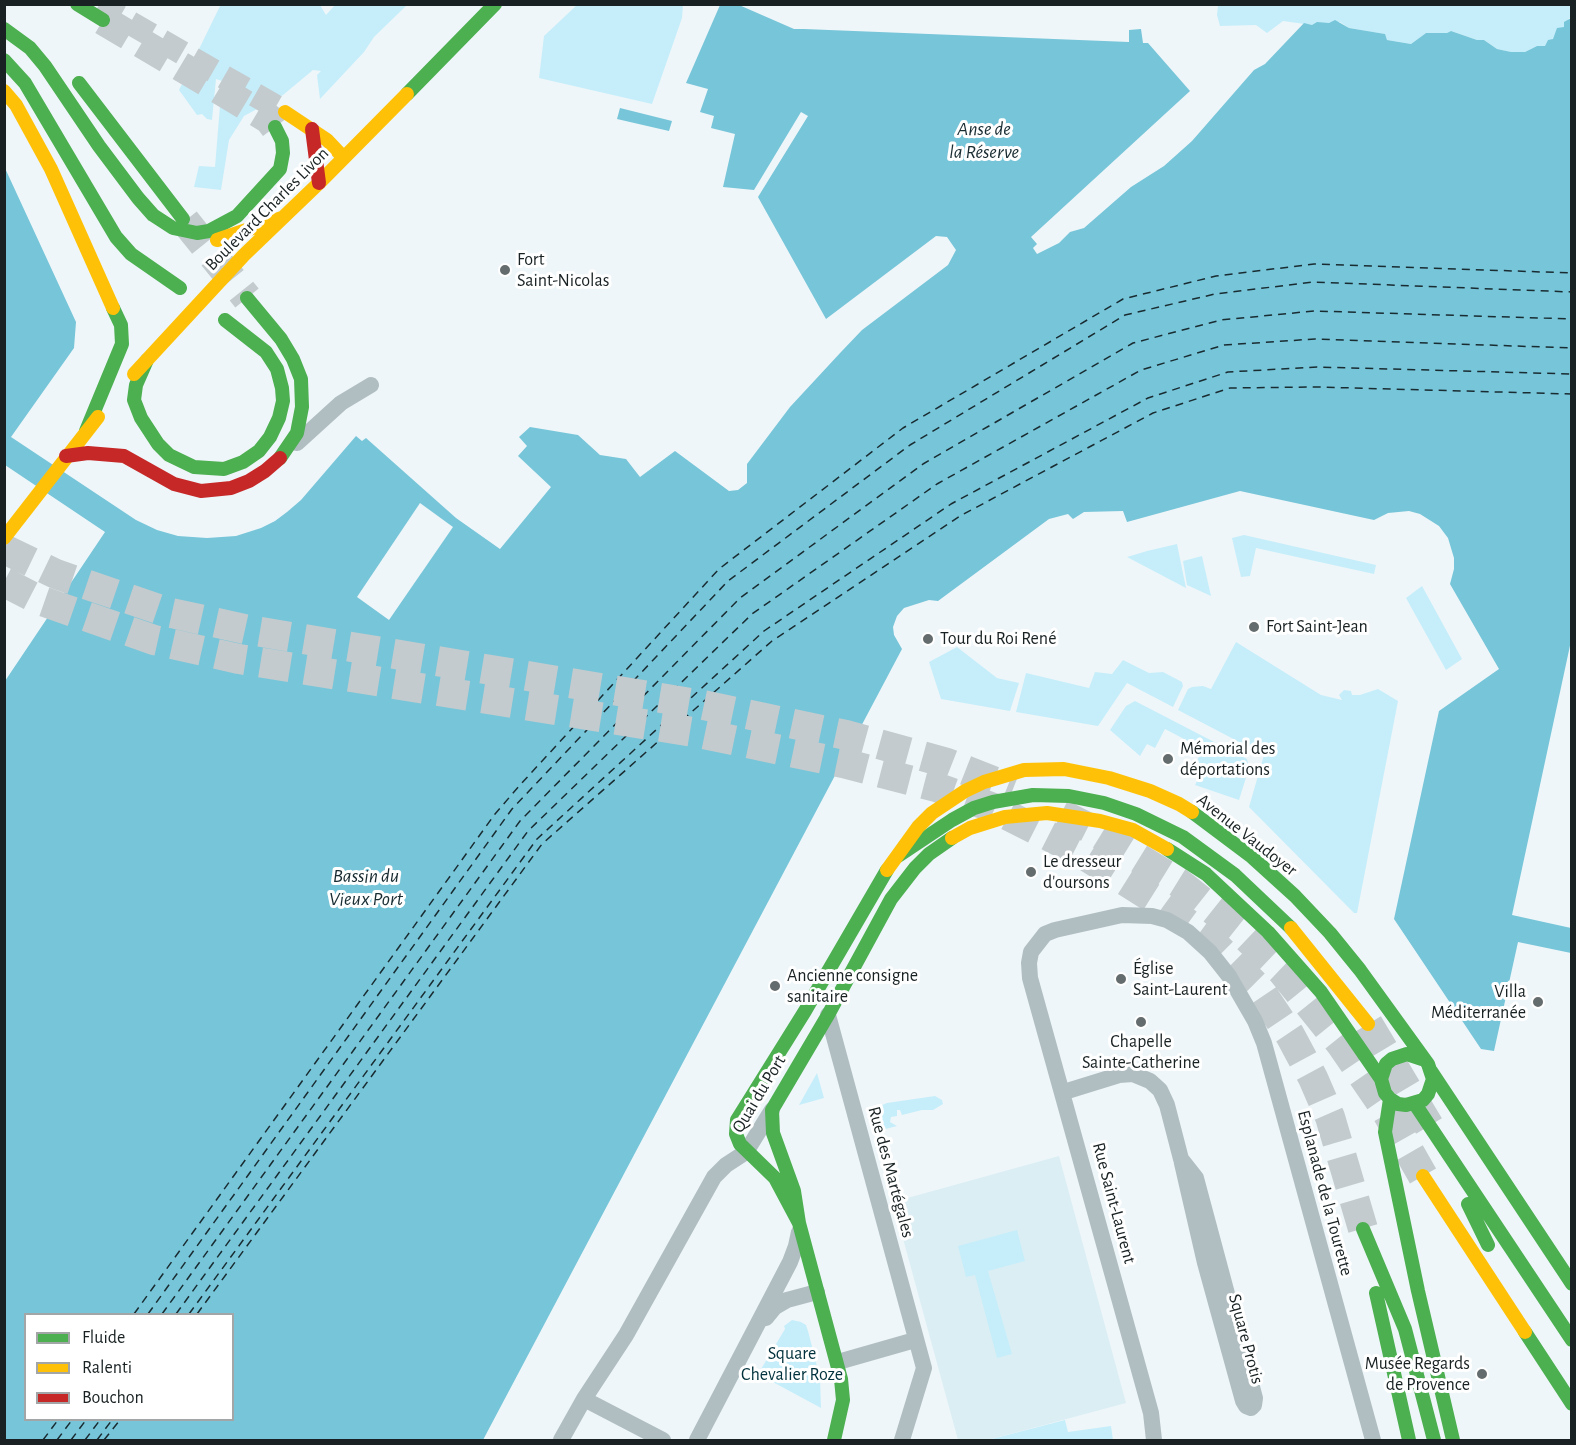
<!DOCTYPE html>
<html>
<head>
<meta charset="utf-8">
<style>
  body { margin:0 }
  #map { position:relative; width:1576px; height:1445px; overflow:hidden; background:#eef6f9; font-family:"Alegreya Sans",sans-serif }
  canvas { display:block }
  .frame { position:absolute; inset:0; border:6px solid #192123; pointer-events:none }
  .legend { position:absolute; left:24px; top:1313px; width:210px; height:108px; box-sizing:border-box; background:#fff; border:2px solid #a3a6a7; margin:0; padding:8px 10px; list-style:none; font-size:18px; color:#192123 }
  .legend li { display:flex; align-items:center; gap:12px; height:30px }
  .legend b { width:30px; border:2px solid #a3a6a7 }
</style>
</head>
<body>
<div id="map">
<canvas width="1576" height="1445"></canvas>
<div class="frame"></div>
<ul class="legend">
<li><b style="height:8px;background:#4caf50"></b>Fluide</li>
<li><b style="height:8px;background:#ffc107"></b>Ralenti</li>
<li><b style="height:8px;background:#c62828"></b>Bouchon</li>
</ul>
</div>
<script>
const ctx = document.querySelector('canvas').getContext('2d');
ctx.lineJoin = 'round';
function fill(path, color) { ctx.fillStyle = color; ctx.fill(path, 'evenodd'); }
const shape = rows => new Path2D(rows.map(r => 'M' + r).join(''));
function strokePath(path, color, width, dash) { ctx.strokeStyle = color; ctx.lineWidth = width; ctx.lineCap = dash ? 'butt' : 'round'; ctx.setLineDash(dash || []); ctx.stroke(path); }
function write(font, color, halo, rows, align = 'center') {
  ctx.font = font + ' "Alegreya Sans",sans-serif'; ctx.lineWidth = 6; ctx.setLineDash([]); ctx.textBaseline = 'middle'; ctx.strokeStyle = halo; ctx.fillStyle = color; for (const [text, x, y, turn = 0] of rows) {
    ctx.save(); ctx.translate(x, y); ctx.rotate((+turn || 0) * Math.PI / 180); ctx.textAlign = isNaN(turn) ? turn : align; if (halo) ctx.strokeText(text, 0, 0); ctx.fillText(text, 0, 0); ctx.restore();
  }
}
fill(shape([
  [1059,1156,1126,1403,988,1440,958,1440,893,1202]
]), '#dbeef4');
fill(shape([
  [221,4,320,5,326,15,335,5,407,5,374,37,364,52,320,99,317,75,321,71,313,70,283,95,244,116,229,140,221,190,194,187,199,166,215,167,222,81,216,79,212,120,207,119,202,114,197,115,179,90],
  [578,4,683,5,682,18,652,104,539,78,544,36],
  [1571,4,1572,18,1569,18,1564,27,1546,46,1537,46,1525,52,1510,52,1497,49,1484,40,1477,40,1451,31,1447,33,1426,33,1411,44,1387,40,1384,34,1349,28,1340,22,1312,25,1283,21,1267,33,1256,25,1220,26,1217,15,1218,5],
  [1244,535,1376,565,1374,574,1256,548,1250,576,1241,577,1232,538],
  [1177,544,1186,588,1127,557,1147,551],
  [1202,556,1211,596,1187,585,1183,561],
  [1422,586,1462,659,1446,670,1406,598],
  [1236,642,1321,695,1342,700,1339,695,1344,690,1351,691,1352,695,1360,695,1378,689,1398,701,1357,913,1354,913,1249,807,1264,755,1178,710,1188,689,1192,687,1203,686,1211,689],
  [957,647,997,678,1019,683,1010,711,941,699,929,662],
  [1123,660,1149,673,1163,672,1182,682,1183,686,1173,707,1127,683,1098,726,1016,712,1026,673,1089,688,1095,672,1112,674],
  [1135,701,1247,759,1249,768,1239,800,1195,785,1201,773,1193,768,1203,749,1165,729,1155,748,1147,744,1140,756,1110,730,1126,706],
  [817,1073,824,1098,799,1105],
  [935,1096,942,1100,943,1104,933,1110,922,1110,902,1115,900,1110,897,1110,897,1116,891,1117,890,1122,897,1126,874,1132,871,1121,872,1112,878,1107,887,1103],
  [1017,1230,1025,1261,988,1271,1012,1354,997,1358,975,1275,966,1277,958,1246],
  [792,1320,801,1322,806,1325,808,1331,820,1378,821,1408,758,1374,785,1329,784,1326],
  [1065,1420,1068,1432,1111,1426,1113,1440,988,1440]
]), '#c6eefa');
fill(shape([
  [720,5,739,5,794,29,804,29,1129,42,1129,30,1141,29,1143,43,1148,43,1190,91,1031,237,1037,244,1033,248,1037,254,1059,243,1070,232,1084,228,1131,187,1164,166,1192,141,1254,70,1265,64,1304,23,1312,25,1317,22,1329,23,1335,20,1349,28,1385,34,1387,40,1411,44,1426,33,1447,33,1451,31,1477,40,1484,40,1497,49,1511,52,1525,52,1537,46,1545,46,1548,40,1553,39,1557,28,1564,27,1564,22,1571,18,1571,641,1512,915,1571,928,1571,953,1518,942,1494,1051,1481,1049,1394,919,1439,711,1499,669,1450,584,1454,569,1454,558,1448,538,1439,526,1420,514,1409,511,1388,513,1374,520,1240,491,1127,522,1123,511,1084,512,1073,519,1068,514,1049,519,938,601,929,600,904,608,897,616,893,627,894,635,902,649,483,1440,5,1440,5,681,105,532,5,465,4,166,76,322,74,348,11,437,136,520,157,530,178,536,207,538,236,536,261,528,275,521,287,512,301,500,356,436,362,441,366,438,456,518,500,549,551,487,518,456,527,446,519,437,530,427,578,435,600,455,626,459,640,477,675,451,729,491,738,490,747,483,747,464,790,407,841,352,862,330,948,265,956,250,947,237,936,236,826,319,758,197,808,116,801,112,754,190,723,187,735,134,711,128,714,116,700,112,708,89,686,83],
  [26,1314,232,1314,232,1420,26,1420],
  [620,108,672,121,669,131,617,119]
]), '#77c5d9');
fill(shape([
  [420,503,453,527,389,620,357,597]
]), '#eef6f9');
strokePath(shape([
  [134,1314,495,814,520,785,719,569,903,428,1123,299,1216,276,1314,264,1572,273],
  [148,1314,512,809,728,581,910,445,1125,315,1215,294,1313,282,1572,292],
  [162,1314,520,821,740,598,923,464,1133,343,1221,320,1314,311,1572,319],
  [176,1314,528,831,752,614,937,484,1141,370,1224,345,1315,339,1572,348],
  [189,1314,537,839,764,631,951,504,1148,398,1228,372,1317,367,1572,374],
  [197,1314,542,844,772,641,960,516,1153,413,1230,388,1317,387,1572,394],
  [43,1440,58,1420],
  [57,1440,72,1420],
  [71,1440,86,1420],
  [85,1440,100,1420],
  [97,1440,112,1420],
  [104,1440,120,1420]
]), '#192c32', 1.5, [8, 6]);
strokePath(shape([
  [99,5,285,112]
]), '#c3cbce', 24, [24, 12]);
strokePath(shape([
  [103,20,269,119,275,127],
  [185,221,247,298],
  [4,549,56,574,167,612,249,630,703,705,846,735,947,763,1013,789],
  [4,582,39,600,154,640,239,659,699,733,843,763,936,787,991,807,1078,851,1154,899,1209,939,1259,989,1290,1035,1313,1078,1330,1117,1363,1229],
  [1061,814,1093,830,1179,883,1242,933,1282,971,1341,1044,1382,1104,1423,1176],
  [1368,1024,1429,1126]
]), '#c3cbce', 30, [30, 15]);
strokePath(shape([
  [297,443,341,403,371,385],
  [828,1015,924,1368,902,1440],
  [1064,1092,1119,1075,1133,1074,1150,1081,1160,1090,1167,1105,1181,1159,1205,1263,1243,1401,1246,1406,1251,1408,1254,1405,1255,1398,1196,1178,1181,1159],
  [766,1318,775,1307,787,1300,817,1292],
  [838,1362,915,1340],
  [584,1399,663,1440],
  [561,1440,584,1399,626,1335,714,1177,726,1165,746,1152,772,1110],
  [697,1440,790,1262,796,1246,799,1232],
  [1154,1440,1151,1413,1030,978,1029,963,1031,952,1045,934,1055,930,1122,915,1152,916,1167,920,1188,932,1210,952,1229,976,1255,1021,1264,1043,1373,1440]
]), '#b0bec2', 16);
strokePath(shape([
  [77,4,103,20],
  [4,29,30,48,45,66,99,146,138,198,153,215,173,228,197,233,209,231,237,216,280,169,283,153,282,141,275,127],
  [4,60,25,83,116,237,131,254,180,288],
  [79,83,183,219],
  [407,94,495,4],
  [247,298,281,339,293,359,301,379,302,407,297,433,280,458],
  [147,360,136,385,134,400,141,418,158,444,169,455,194,467,224,469,243,462,259,451,270,437,279,418,283,401,282,388,277,369,266,352,225,320],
  [86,431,122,344,121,325,113,308],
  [1192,812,1252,857,1295,896,1330,933,1360,970,1428,1064,1433,1079,1428,1094,1423,1100,1406,1105,1398,1104,1390,1099,1385,1093,1381,1079,1386,1064,1392,1059,1407,1054,1422,1059],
  [1167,849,1206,874,1268,932,1321,992,1381,1079],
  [898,856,952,820,974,808,993,802,1033,795,1069,796,1104,803,1136,814,1183,837,1235,875,1291,928],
  [1431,1071,1572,1284],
  [1390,1099,1385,1132,1418,1291,1453,1440],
  [1415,1104,1572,1340],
  [1468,1204,1488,1245],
  [799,1223,775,1178,740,1144,736,1134,737,1120,805,1011,887,870],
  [1363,1229,1405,1329,1434,1440],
  [1376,1293,1409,1440],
  [1525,1332,1572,1404],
  [834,1440,843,1400,841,1379,799,1223,794,1191,773,1133,772,1110,828,1015,891,899,915,868,929,854,952,838]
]), '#4caf50', 14);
strokePath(shape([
  [4,91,16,105,51,169,113,308],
  [285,112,327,140,344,158],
  [217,240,282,218],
  [134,374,244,255,319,183,407,94],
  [4,538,98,417],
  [952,838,970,828,1005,817,1047,813,1100,821,1133,830,1167,849],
  [887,870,918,827,932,813,965,791,984,782,1024,770,1064,769,1109,778,1150,791,1179,804,1192,812],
  [1291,928,1368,1024],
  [1423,1176,1525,1332]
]), '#ffc107', 14);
strokePath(shape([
  [312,129,319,183],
  [66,456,88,453,124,456,174,484,201,491,231,488,249,481,265,471,280,458]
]), '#c62828', 14);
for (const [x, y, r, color] of [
  [505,270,6,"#646c6e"],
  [1254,627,6,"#646c6e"],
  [928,639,6,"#646c6e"],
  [1168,759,6,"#646c6e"],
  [1031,872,6,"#646c6e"],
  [1121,979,6,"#646c6e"],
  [775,986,6,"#646c6e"],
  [1538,1002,6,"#646c6e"],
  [1141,1022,6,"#646c6e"],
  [1482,1374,6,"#646c6e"]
]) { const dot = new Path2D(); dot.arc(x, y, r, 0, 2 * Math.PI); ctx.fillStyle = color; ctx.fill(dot); strokePath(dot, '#fff', 2); }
write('18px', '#192123', '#fff', [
  ["Boulevard Charles Livon",267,209,-45],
  ["Avenue Vaudoyer",1247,835,38],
  ["Quai du Port",759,1094,-59],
  ["Rue des Martégales",891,1172,75],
  ["Esplanade de la Tourette",1325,1193,75],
  ["Rue Saint-Laurent",1114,1203,75],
  ["Square Protis",1246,1339,75]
]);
write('18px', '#192123', '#fff', [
  ["Fort",517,260],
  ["Saint-Nicolas",517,281],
  ["Fort Saint-Jean",1266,627],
  ["Tour du Roi René",940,639],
  ["Mémorial des",1180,749],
  ["déportations",1180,770],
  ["Le dresseur",1043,862],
  ["d'oursons",1043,883],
  ["Église",1133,969],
  ["Saint-Laurent",1133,990],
  ["Ancienne consigne",787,976],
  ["sanitaire",787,997],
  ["Villa",1526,992,"right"],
  ["Méditerranée",1526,1013,"right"],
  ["Chapelle",1141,1042,"center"],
  ["Sainte-Catherine",1141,1063,"center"],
  ["Musée Regards",1470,1364,"right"],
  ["de Provence",1470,1385,"right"]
], 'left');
write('18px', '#00313c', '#fff', [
  ["Square",792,1354],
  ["Chevalier Roze",792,1375]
]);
write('italic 20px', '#192c32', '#fff', [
  ["Anse de",984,129],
  ["la Réserve",984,152],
  ["Bassin du",366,876],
  ["Vieux Port",366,899]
]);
</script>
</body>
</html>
